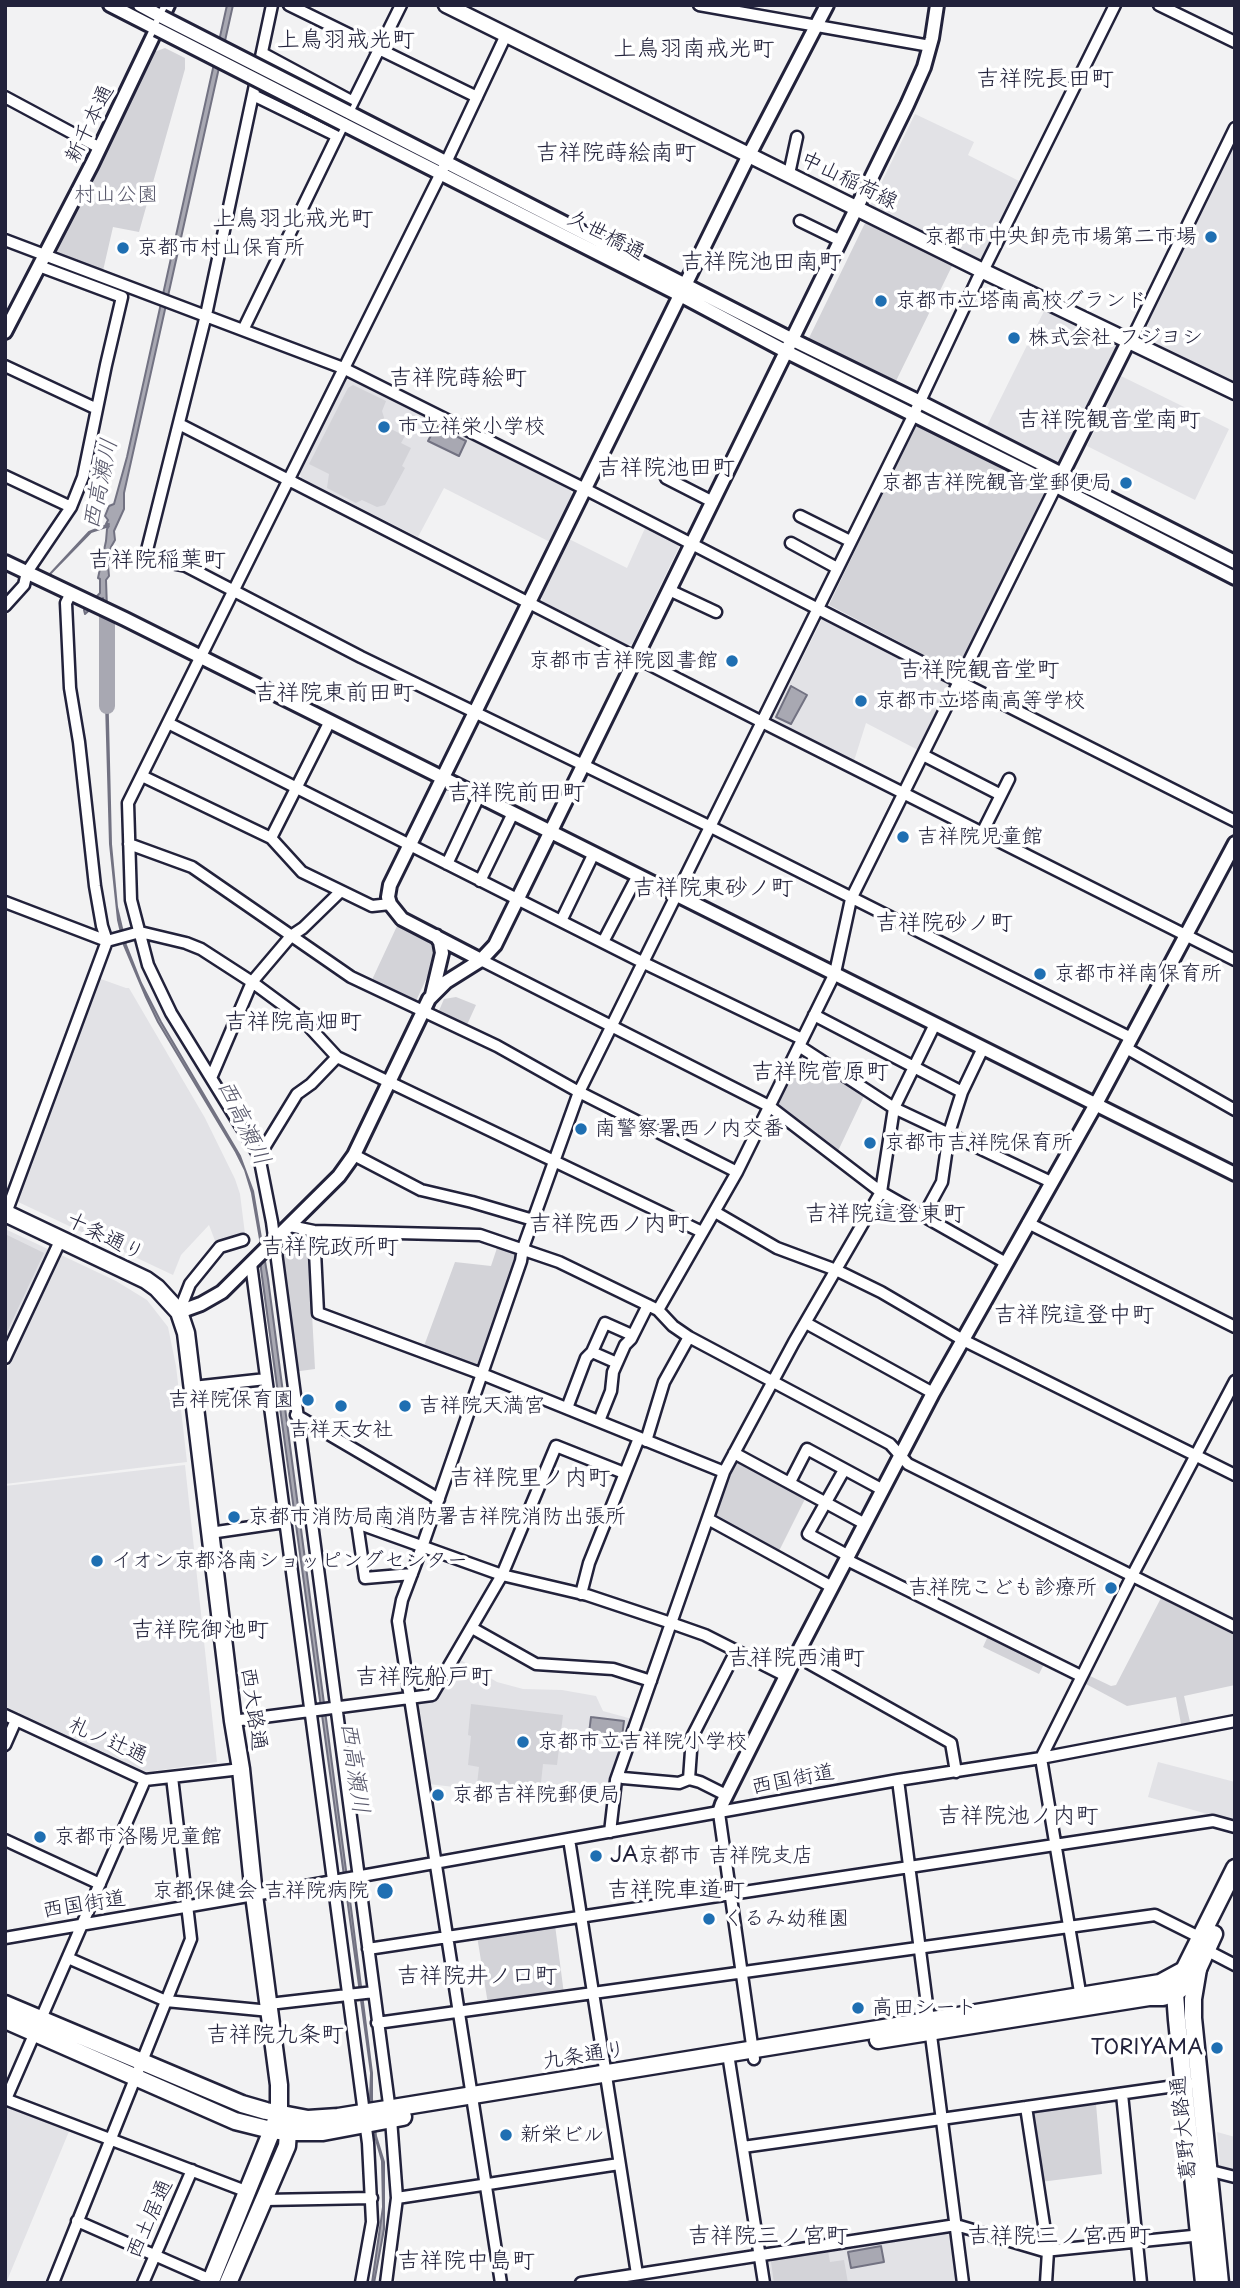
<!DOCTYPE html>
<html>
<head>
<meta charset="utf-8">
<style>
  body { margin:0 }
  #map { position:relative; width:1240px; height:2288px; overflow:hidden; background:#f2f2f3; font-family:"Playpen Sans",sans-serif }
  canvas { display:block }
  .frame { position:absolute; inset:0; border:7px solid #22223b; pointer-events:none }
</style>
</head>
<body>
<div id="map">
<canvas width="1240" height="2288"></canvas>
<div class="frame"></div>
</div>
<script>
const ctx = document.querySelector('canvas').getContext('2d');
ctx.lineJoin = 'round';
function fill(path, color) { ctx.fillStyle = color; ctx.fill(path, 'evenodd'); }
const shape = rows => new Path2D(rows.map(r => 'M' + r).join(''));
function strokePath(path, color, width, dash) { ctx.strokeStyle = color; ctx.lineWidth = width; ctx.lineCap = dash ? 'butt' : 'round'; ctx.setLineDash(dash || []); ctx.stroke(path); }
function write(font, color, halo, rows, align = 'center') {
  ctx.font = font + ' "Playpen Sans","Klee One",sans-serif'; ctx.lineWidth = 7; ctx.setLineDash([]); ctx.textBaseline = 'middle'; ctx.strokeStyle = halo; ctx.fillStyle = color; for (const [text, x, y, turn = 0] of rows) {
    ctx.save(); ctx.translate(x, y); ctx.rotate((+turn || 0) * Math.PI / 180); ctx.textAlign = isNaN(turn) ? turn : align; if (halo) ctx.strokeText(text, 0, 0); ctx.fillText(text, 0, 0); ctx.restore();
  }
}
fill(shape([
  [915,114,974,142,968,155,1023,183,986,257,978,260,870,206],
  [1235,142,1235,383,1153,343,1141,333],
  [1046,307,1114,339,1116,347,1059,464,986,428],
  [1121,376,1229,429,1195,500,1087,446],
  [351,379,570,490,573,497,550,542,444,488,418,537,301,478,300,473,345,380],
  [646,526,677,542,679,547,632,644,627,645,543,602,541,596,569,539,627,568],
  [823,617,949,680,950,685,918,750,866,723,854,761,772,719],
  [98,978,126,988,129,988,205,1118,235,1179,240,1194,245,1234,219,1244,217,1246,209,1225,181,1255,173,1275,14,1200],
  [5,1229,50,1250,5,1347],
  [59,1254,116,1281,147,1300,168,1327,176,1366,187,1462,5,1484,5,1375],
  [185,1465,217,1762,140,1773,5,1710,5,1486],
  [459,1659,497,1682,523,1689,562,1690,596,1696,603,1711,632,1719,610,1787,597,1785,595,1803,428,1784,415,1704,419,1700,439,1688],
  [1158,1762,1235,1782,1235,1822,1148,1797],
  [5,2103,70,2129,6,2283,5,2283],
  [1217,2132,1235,2137,1235,2171,1220,2166],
  [948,2230,951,2234,958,2283,772,2283,769,2262,772,2257]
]), '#e2e2e6');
fill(shape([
  [165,48,185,58,185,69,139,232,113,227,102,275,49,256,154,52],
  [866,221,953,264,896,381,809,338],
  [353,385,386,401,382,411,387,427,405,436,401,443,411,448,402,466,405,468,385,505,377,507,362,500,356,503,327,488,329,474,309,464,348,388],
  [915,425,1045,491,959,668,953,670,829,605],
  [397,926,429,941,434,951,435,960,416,1001,412,1002,371,982],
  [456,997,476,1005,466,1027,438,1013,444,999],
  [807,1054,865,1094,837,1153,778,1107,777,1100,799,1056],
  [5,1234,44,1253,5,1336],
  [308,1240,315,1369,293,1372,278,1251,290,1241],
  [497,1248,515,1253,518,1257,481,1364,476,1367,424,1346,455,1262,491,1266],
  [740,1460,806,1497,778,1553,718,1518,715,1513,731,1469,735,1461],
  [1161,1598,1235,1635,1235,1685,1184,1696,1190,1722,1181,1724,1176,1697,1127,1706,1084,1683,1088,1675,1111,1686,1116,1685],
  [988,1636,1044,1664,1039,1674,983,1647],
  [471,1704,563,1715,557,1765,543,1764,540,1792,477,1784,479,1767,468,1765,471,1736,468,1735],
  [555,1925,564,1994,488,2004,477,1936],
  [1096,2104,1102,2174,1041,2182,1032,2117,1035,2111],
  [828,2251,830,2262,844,2260,848,2283,774,2283,771,2262,774,2258]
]), '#d3d3d8');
const water = shape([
  [227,5,233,5,124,493,124,509,114,531,115,540,111,547,108,565,109,576,106,580,108,637,106,638,111,844,117,907,126,945,141,983,161,1022,240,1156,253,1191,268,1279,351,1908,372,2073,372,2099,376,2136,384,2162,384,2229,374,2283,372,2283,383,2207,382,2161,375,2136,370,2099,371,2073,261,1269,260,1239,252,1193,245,1170,236,1152,158,1022,146,997,124,945,118,920,110,844,103,598,85,614,84,610,100,593,100,579,98,578,106,541,107,529,109,526,91,532,49,575,89,532,109,524,106,524,108,520,105,516,109,506,114,504,127,457,227,5],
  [436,426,466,441,459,456,428,441,436,426],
  [791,686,807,695,791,724,776,717,791,686],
  [591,1717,624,1721,622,1737,589,1733,591,1717],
  [881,2246,884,2262,851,2268,848,2252,881,2246]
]);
fill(water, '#a8a8b2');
strokePath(water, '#727282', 2);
strokePath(shape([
  [107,617,107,706]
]), '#a8a8b2', 16);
const minor = shape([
  [272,5,206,315,145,558,186,566,361,657,711,827,1131,1038],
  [289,5,477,97],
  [699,5,930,46],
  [1159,5,1235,42],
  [262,53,353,102],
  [253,95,337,136],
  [5,97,100,148],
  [348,112,401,5],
  [789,174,797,137],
  [800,221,841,241],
  [5,240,343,368,585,489,960,682,1235,821],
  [243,330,343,124],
  [1131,341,1235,128],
  [5,366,97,409],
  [179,424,762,722,1235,960],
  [5,476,71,507],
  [666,478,713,502],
  [800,516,850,541],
  [791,543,837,568],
  [669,590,716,612],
  [5,606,24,585,27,572,71,507,83,477,106,365,122,297,39,266],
  [168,723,642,962,802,1039],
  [923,755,1001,795],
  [142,776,271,838,302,872,372,906,390,904],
  [982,833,1009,779],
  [271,838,330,721],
  [129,844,192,867,351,977,497,1046,579,1092,737,1172],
  [447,864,479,796],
  [480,881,513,813],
  [5,902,107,941,140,932,186,943,201,949,252,982,302,1019,337,1057,702,1232],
  [561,921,594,853],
  [603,942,638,875],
  [481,960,769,1106,881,1192,1006,1263],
  [814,1015,962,1092],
  [799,1046,894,1108,1051,1182],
  [1126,1048,1235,1110],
  [211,1078,252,982,291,936,303,928,341,891],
  [354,1155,421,1190,472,1202,533,1220],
  [259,1156,297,1094,311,1084,337,1057],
  [715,1212,777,1248,836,1270,881,1292,963,1340,1235,1475],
  [6,1213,107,941,102,926,95,886,79,742,70,688,66,603,71,593],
  [924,1215,942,1182,949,1133,962,1092,983,1048],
  [1028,1223,1235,1327],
  [290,1226,314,1231,480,1235,559,1262,658,1310,673,1326,689,1337,890,1444,908,1464,1235,1627],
  [314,1231,318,1313,482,1374,724,1472],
  [251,1264,368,2143,372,2222,361,2283],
  [658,1310,737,1172,835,973,851,899,1056,486],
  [179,1312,190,1284,220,1247,243,1240],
  [806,1323,933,1393],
  [5,1358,61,1239],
  [617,1363,592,1352,605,1323,632,1335],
  [193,1387,266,1379],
  [567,1408,586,1358,592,1352],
  [296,1415,439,1499],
  [599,1421,611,1391,613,1372,625,1345,631,1339,648,1305],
  [646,1441,664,1382,689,1337],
  [734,1453,865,1524],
  [844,1470,808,1534,849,1556],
  [790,1482,807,1449,883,1490],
  [309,1516,329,1513,502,1575,587,1595,671,1623,705,1635,786,1676],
  [708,1519,832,1587],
  [357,1523,365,1578,412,1574],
  [210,1533,285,1522],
  [847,1560,1081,1676],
  [581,1594,589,1563,639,1438],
  [472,1628,536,1664,613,1669,651,1681],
  [796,1656,951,1743,956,1772],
  [5,1715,145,1780,241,1769],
  [233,1721,432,1695,502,1575,556,1446,624,1473],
  [5,1745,16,1720],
  [618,1775,623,1778,679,1783,689,1779,700,1782,726,1795],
  [689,1779,692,1737,736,1651],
  [898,1780,963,2283],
  [719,1813,754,2059],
  [610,1832,616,1780,724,1472,794,1342,881,1192,894,1108,935,1024],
  [569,1839,637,2274],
  [5,1840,100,1884],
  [5,1938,300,1887,898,1780,1041,1758,1235,1721],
  [368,1949,1213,1821,1235,1827],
  [1206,1950,1235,1965],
  [68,1958,166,2001,270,2011],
  [1081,1998,1041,1758,1132,1576,1235,1381],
  [269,2004,374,1992],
  [377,2023,1155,1915,1203,1939],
  [728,2054,764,2283],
  [1122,2094,1141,2283],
  [5,2099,248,2192],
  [6,2099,145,1780],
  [1026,2107,1048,2251,1046,2283],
  [743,2147,1189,2084],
  [1207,2170,1235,2177],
  [397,2198,619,2164],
  [265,2200,372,2198],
  [77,2221,211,2280],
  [53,2283,191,1939,172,1777],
  [143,2283,192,2170],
  [386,2283,397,2198,391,2119,272,1222,259,1156,171,1013,148,965,131,900,128,803,441,173,506,35],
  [501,2283,398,1621,402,1600,422,1547,521,1261,523,1248,579,1092,914,414,978,278,983,271,1115,5],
  [581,2283,956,2225,1044,2251,1202,2235]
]);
const tertiary = shape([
  [110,5,157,29],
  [140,5,162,17],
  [348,112,793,340,920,402,1235,562],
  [343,124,680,295,787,352,1056,486,1235,578],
  [5,332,92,164,168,5],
  [1058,482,1128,342],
  [5,562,125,619,1235,1174],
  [481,960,402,919,390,904,388,897,390,885,749,155,827,5],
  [432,995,442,953,440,942,436,936],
  [179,1312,201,1304,222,1292,339,1176,354,1155,429,999,446,982,481,960,495,945,907,105,924,67,932,38,937,5],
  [719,1813,722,1804,796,1656,933,1393,1096,1104,1235,843]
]);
const secondary = shape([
  [446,5,983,271,1235,392]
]);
const primary = shape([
  [5,1213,146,1280,157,1288,179,1312,186,1333,233,1721,241,1769,254,1895,279,2085,279,2113,210,2283],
  [1198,1969,1193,1999,1193,2018,1220,2283],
  [1179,1983,1175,1993,1177,2020,1204,2283],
  [228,2283,287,2146,288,2132,282,2120]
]);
const trunk = shape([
  [5,2004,242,2104,266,2111,308,2119,338,2117,1160,1983,1184,1970,1235,1868],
  [5,2020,235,2121,271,2130,288,2132,323,2132,403,2117],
  [878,2040,1149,1997,1163,1997,1175,1993,1187,1984,1198,1969,1214,1934]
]);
strokePath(minor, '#22223b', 15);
strokePath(tertiary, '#22223b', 18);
strokePath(secondary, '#22223b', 19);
strokePath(primary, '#22223b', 21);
strokePath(trunk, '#22223b', 21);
strokePath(minor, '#fff', 10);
strokePath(tertiary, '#fff', 12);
strokePath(secondary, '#fff', 14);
strokePath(primary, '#fff', 16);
strokePath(trunk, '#fff', 16);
const tertiaryBridge = shape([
  [162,17,348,112],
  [157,29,343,124]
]);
strokePath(tertiaryBridge, '#22223b', 18, []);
strokePath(tertiaryBridge, '#fff', 12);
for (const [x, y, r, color] of [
  [1211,237,7,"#1f6fb2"],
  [123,248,7,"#1f6fb2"],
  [881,301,7,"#1f6fb2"],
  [1014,338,7,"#1f6fb2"],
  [384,427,7,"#1f6fb2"],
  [1126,483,7,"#1f6fb2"],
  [732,661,7,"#1f6fb2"],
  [861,701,7,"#1f6fb2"],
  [903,837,7,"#1f6fb2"],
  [1040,974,7,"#1f6fb2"],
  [581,1129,7,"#1f6fb2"],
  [870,1143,7,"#1f6fb2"],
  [308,1400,7,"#1f6fb2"],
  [341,1406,7,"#1f6fb2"],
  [405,1406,7,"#1f6fb2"],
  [234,1517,7,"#1f6fb2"],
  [97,1561,7,"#1f6fb2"],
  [1111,1588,7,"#1f6fb2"],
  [523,1742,7,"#1f6fb2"],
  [438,1795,7,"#1f6fb2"],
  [40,1837,7,"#1f6fb2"],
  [596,1856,7,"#1f6fb2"],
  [385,1891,9,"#1f6fb2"],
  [709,1919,7,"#1f6fb2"],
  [858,2008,7,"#1f6fb2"],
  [1217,2048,7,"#1f6fb2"],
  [506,2135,7,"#1f6fb2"]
]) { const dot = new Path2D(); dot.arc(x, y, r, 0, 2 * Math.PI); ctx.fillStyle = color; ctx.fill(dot); strokePath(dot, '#fff', 2.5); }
write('21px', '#22223b', '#fff', [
  ["新千本通",90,124,-64],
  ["中山稲荷線",849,181,26],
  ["久世橋通",606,236,27],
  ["十条通り",105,1237,26],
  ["西大路通",253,1709,82],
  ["札ノ辻通",108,1741,24],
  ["西国街道",793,1780,-11],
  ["西国街道",84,1905,-9],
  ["九条通り",584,2056,-9],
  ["葛野大路通",1184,2128,-96],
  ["西土居通",150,2219,-66]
]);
write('21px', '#57576a', '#fff', [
  ["村山公園",116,195]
]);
write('21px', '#22223b', '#fff', [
  ["京都市中央卸売市場第二市場",1197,237,"right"],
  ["京都市村山保育所",137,248],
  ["京都市立塔南高校グランド",895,301],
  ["株式会社 フジヨシ",1028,338],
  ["市立祥栄小学校",398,427],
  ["京都吉祥院観音堂郵便局",1112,483,"right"],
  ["京都市吉祥院図書館",718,661,"right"],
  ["京都市立塔南高等学校",875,701],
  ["吉祥院児童館",917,837],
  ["京都市祥南保育所",1054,974],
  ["南警察署西ノ内交番",595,1129],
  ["京都市吉祥院保育所",884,1143],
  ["吉祥院保育園",294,1400,"right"],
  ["吉祥院天満宮",419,1406],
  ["吉祥天女社",341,1430,"center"],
  ["京都市消防局南消防署吉祥院消防出張所",248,1517],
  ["イオン京都洛南ショッピングセンター",111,1561],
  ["吉祥院こども診療所",1097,1588,"right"],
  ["京都市立吉祥院小学校",537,1742],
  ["京都吉祥院郵便局",452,1795],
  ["京都市洛陽児童館",54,1837],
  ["JA京都市 吉祥院支店",610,1856],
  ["京都保健会 吉祥院病院",369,1891,"right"],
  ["くるみ幼稚園",723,1919],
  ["高田シート",872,2008],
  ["TORIYAMA",1203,2048,"right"],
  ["新栄ビル",520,2135]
], 'left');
write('23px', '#22223b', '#fff', [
  ["上鳥羽戒光町",346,41],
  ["上鳥羽南戒光町",694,50],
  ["吉祥院長田町",1045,80],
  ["吉祥院蒔絵南町",616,154],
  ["上鳥羽北戒光町",293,220],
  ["吉祥院池田南町",761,263],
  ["吉祥院蒔絵町",458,379],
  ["吉祥院観音堂南町",1109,421],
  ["吉祥院池田町",666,469],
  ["吉祥院稲葉町",157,561],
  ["吉祥院観音堂町",979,671],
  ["吉祥院東前田町",334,694],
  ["吉祥院前田町",516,794],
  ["吉祥院東砂ノ町",713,889],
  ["吉祥院砂ノ町",944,924],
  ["吉祥院高畑町",293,1023],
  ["吉祥院菅原町",820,1073],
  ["吉祥院這登東町",885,1215],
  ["吉祥院西ノ内町",609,1225],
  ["吉祥院政所町",330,1248],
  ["吉祥院這登中町",1074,1316],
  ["吉祥院里ノ内町",530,1479],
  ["吉祥院御池町",200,1631],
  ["吉祥院西浦町",796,1659],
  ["吉祥院船戸町",424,1678],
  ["吉祥院池ノ内町",1018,1817],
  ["吉祥院車道町",676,1891],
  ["吉祥院井ノ口町",477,1977],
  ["吉祥院九条町",275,2036],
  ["吉祥院三ノ宮町",768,2237],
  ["吉祥院三ノ宮西町",1059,2237],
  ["吉祥院中島町",466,2262]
]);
write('italic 23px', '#58586b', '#fff', [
  ["西高瀬川",101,484,-78],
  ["西高瀬川",243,1123,64],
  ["西高瀬川",354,1768,82]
]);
</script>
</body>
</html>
